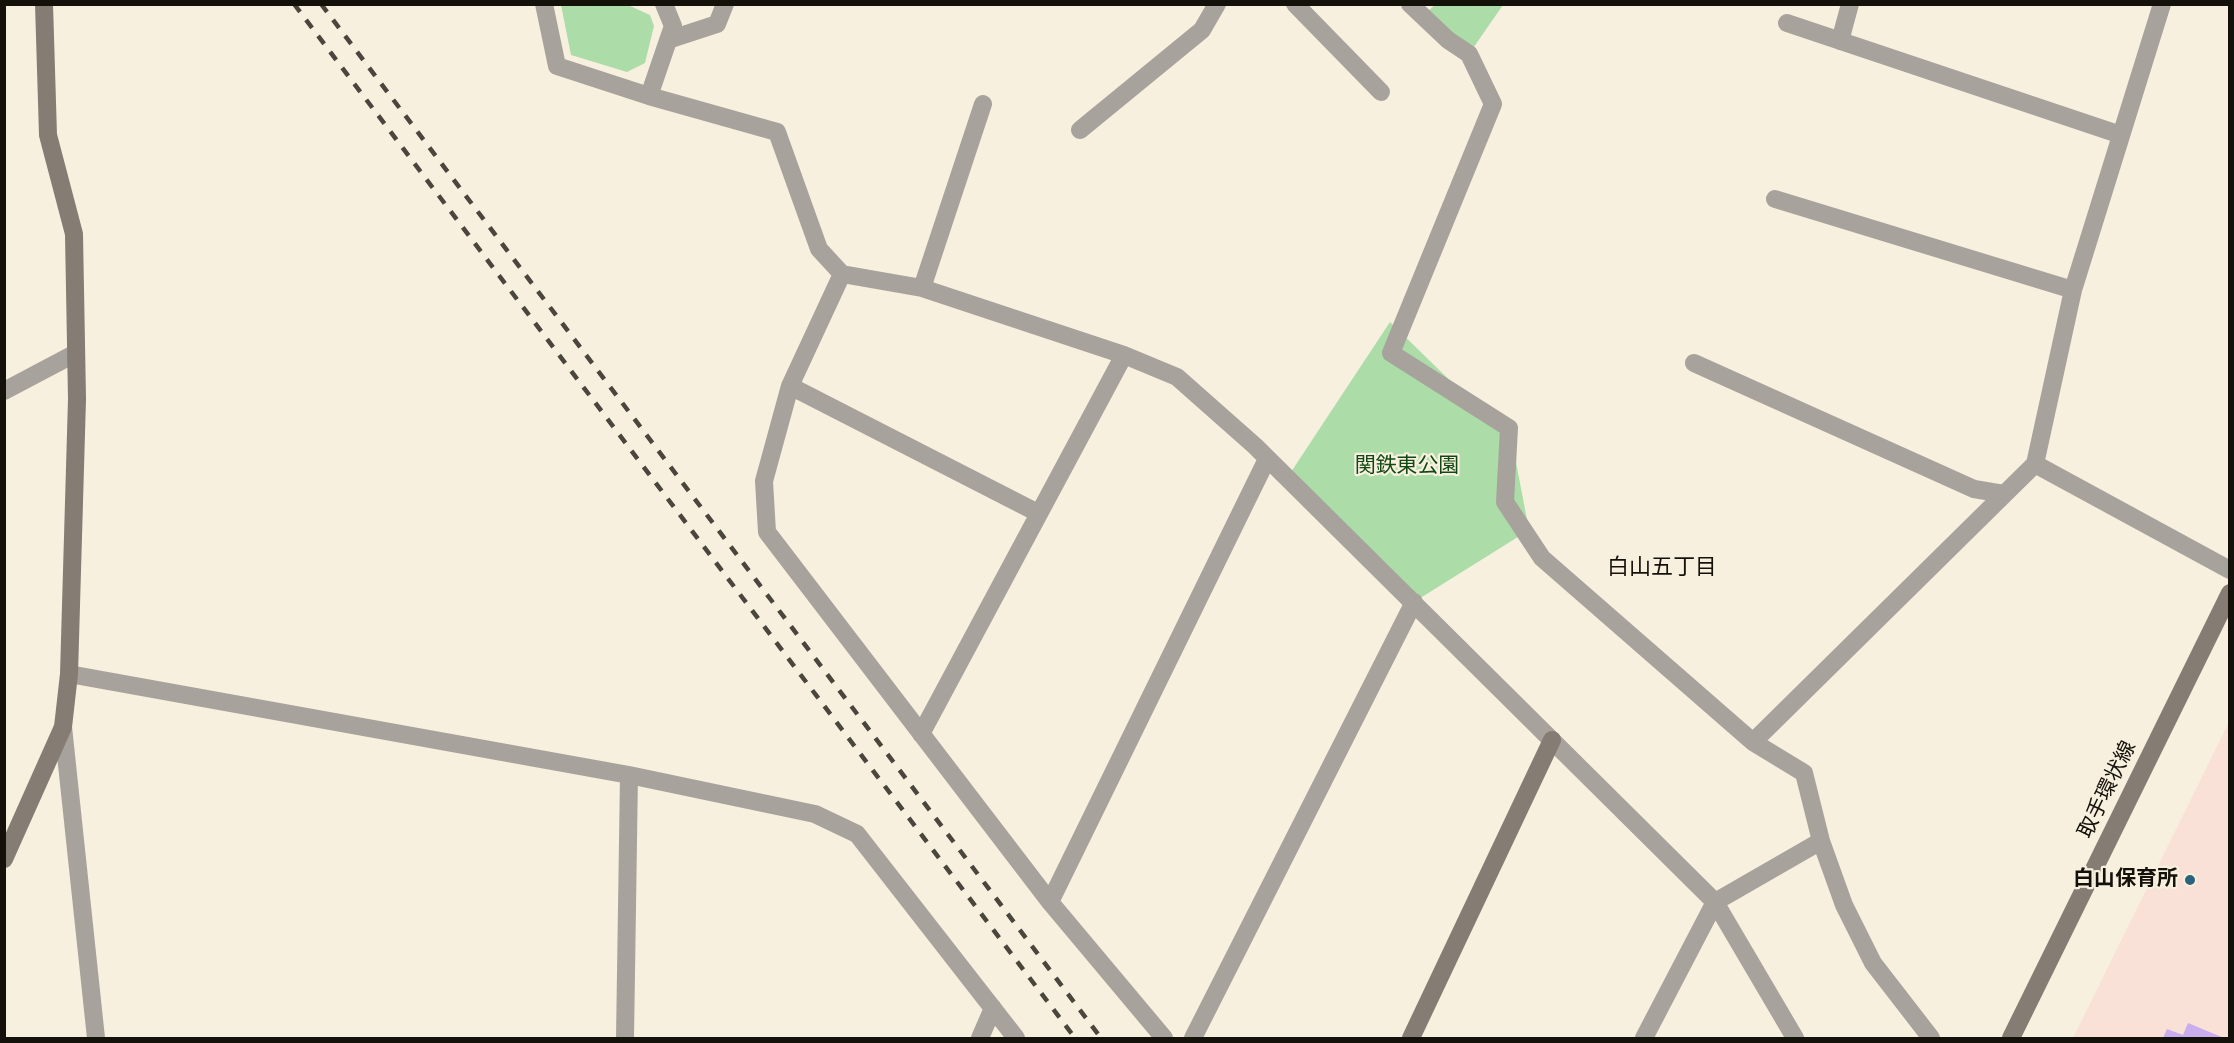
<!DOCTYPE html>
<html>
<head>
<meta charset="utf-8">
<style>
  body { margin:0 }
  #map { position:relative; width:2234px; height:1043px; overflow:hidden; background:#f7f0de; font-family:Poppins,sans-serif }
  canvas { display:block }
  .frame { position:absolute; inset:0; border:6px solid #14110b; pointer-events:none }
</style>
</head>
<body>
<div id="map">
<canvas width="2234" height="1043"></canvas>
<div class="frame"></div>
</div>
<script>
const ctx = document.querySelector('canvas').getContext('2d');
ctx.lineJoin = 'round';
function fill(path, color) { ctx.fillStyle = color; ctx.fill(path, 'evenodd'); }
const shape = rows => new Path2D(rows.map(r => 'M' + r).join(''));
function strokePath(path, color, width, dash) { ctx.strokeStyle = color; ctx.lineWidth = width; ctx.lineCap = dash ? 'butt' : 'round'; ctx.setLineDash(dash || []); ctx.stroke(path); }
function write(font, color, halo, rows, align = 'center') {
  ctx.font = font + ' Poppins,"Noto Sans JP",sans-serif'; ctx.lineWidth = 4.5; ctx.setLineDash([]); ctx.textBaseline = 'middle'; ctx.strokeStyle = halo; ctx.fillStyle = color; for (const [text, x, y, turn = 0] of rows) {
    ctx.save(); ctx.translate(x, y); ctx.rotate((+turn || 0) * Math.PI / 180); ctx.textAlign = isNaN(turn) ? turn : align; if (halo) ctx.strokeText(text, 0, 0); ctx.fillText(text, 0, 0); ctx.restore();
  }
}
fill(shape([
  [2229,722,2229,1038,2073,1038]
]), '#f9e1d7');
fill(shape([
  [561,5,628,5,650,15,654,26,645,63,627,72,571,55],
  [1435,5,1503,5,1469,54,1422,16],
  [1390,322,1512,441,1529,530,1414,602,1287,478]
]), '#acdda9');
fill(shape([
  [2188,1023,2224,1038,2163,1038,2167,1029,2183,1035]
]), '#c8aeef');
strokePath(shape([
  [544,4,557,66,649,96,777,132,819,249,842,274,790,386,764,481,767,532,1050,902,1164,1038],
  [1295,4,1381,92],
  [1410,4,1448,40,1469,54,1493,104,1391,353,1509,428,1505,502,1542,558,1753,742,2035,464],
  [2162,4,2073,290,2035,464,2230,570],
  [1787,23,2121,135],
  [668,40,717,24,725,4],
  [1840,41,1850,4],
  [649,96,673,26,664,4],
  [983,104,922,288,1124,355,1177,377,1255,446,1715,902,1795,1038],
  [1080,130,1202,30,1217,4],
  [1775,199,2073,290],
  [842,274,922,288],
  [1694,363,1974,489,2004,494],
  [790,386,1038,513],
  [4,391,76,353],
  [69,674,629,775,815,814,857,834,1016,1038],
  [63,727,96,1038],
  [921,734,1124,355],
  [1753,742,1804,773,1821,841,1844,905,1873,963,1931,1038],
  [1050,902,1267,459],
  [625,1038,629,775],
  [980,1038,993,1008],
  [1193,1038,1414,602],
  [1644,1038,1715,902,1821,841]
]), '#a8a29c', 18);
strokePath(shape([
  [4,859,63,727,69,674,77,399,74,234,48,135,44,4],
  [1411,1038,1552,740],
  [2011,1038,2230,593]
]), '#857c73', 18);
strokePath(shape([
  [294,4,1075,1038],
  [321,4,907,780,1101,1038]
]), '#4a463d', 4.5, [10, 10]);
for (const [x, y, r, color] of [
  [2190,880,6,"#2b637d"]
]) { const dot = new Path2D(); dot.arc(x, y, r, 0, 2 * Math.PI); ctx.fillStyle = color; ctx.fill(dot); strokePath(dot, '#f7f0de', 2); }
write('21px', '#124813', '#f7f0de', [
  ["関鉄東公園",1407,467]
]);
write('21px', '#14110b', '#f7f0de', [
  ["取手環状線",2108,790,-64]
]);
write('bold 21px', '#14110b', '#f7f0de', [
  ["白山保育所",2178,880]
], 'right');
write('22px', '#14110b', '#f7f0de', [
  ["白山五丁目",1662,568]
]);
</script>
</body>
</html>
